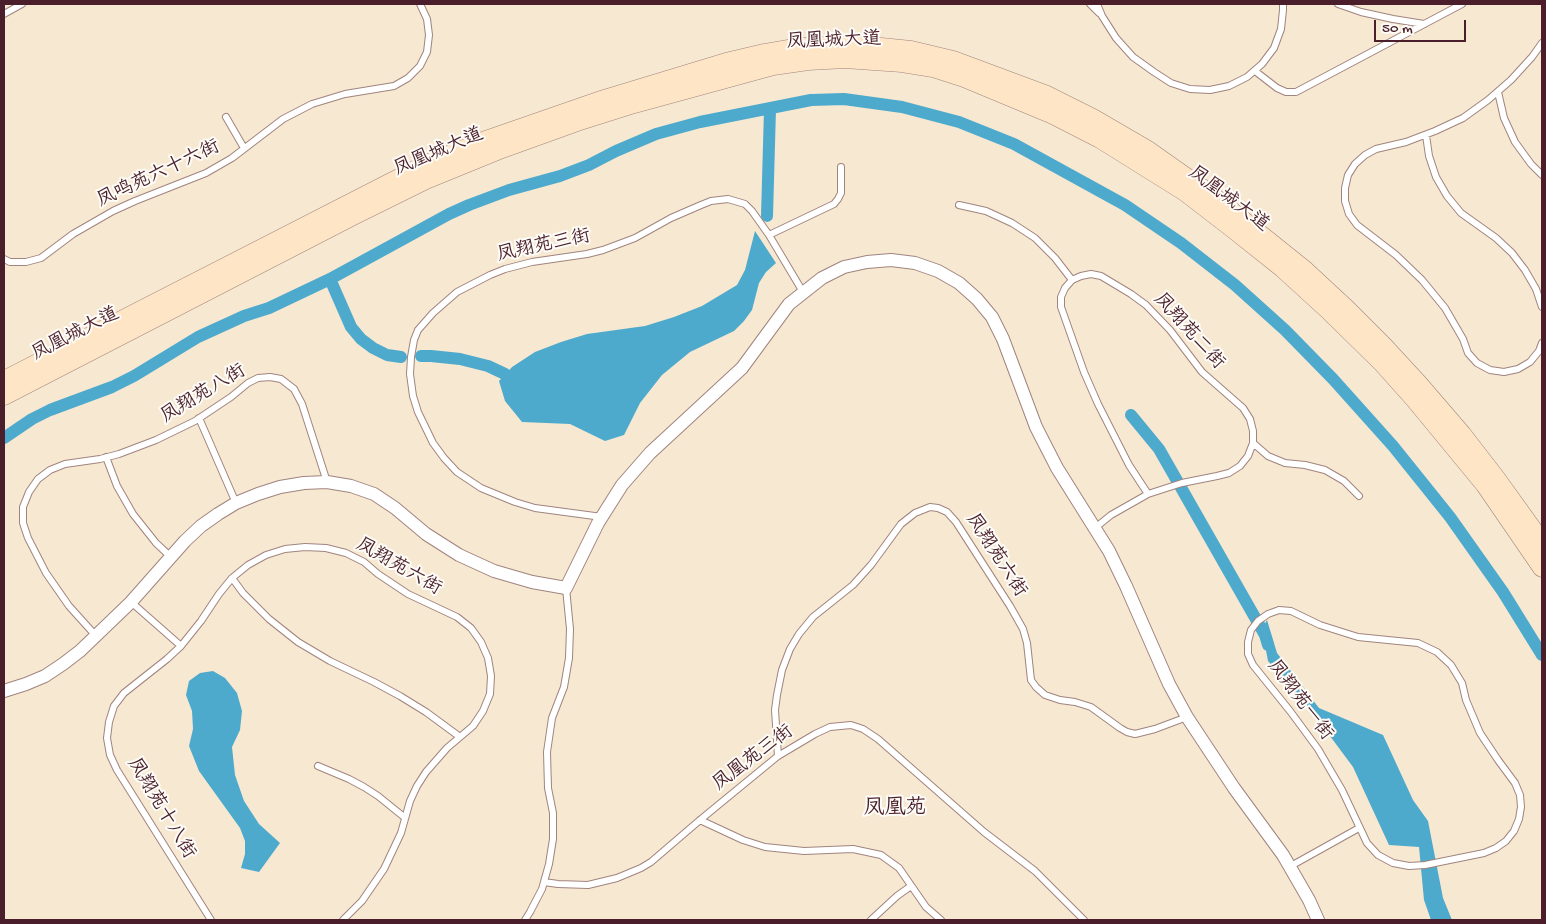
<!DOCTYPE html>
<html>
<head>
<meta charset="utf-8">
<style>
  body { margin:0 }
  #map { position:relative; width:1546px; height:924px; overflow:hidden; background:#f7e8d2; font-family:"Gochi Hand",sans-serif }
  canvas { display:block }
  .frame { position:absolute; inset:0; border:5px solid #4a1f2b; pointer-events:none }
  .scale { position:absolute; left:1374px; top:20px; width:92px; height:22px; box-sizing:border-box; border:2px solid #4a1f2b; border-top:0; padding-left:6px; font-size:15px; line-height:18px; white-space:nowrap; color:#4a1f2b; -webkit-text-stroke:4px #fdfcf7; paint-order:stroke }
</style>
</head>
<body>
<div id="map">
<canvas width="1546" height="924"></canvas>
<div class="frame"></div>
<div class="scale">50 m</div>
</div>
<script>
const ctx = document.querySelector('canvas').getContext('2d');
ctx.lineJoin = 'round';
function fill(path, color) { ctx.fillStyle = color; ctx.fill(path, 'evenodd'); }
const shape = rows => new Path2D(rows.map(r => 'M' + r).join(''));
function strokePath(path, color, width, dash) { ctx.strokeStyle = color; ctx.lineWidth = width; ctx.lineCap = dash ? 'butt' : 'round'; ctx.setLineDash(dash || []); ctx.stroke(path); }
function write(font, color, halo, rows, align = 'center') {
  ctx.font = font + ' "Gochi Hand","LXGW WenKai TC",sans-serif'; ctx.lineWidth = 4; ctx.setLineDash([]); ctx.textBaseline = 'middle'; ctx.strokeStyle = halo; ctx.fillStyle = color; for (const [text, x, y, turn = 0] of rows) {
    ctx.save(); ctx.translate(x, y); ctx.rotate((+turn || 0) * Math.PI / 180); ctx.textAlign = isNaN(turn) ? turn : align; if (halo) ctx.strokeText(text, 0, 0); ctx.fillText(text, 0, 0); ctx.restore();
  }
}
fill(shape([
  [755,231,776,263,766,272,759,283,752,310,744,321,734,331,690,352,662,375,640,403,624,435,605,441,570,424,522,422,505,401,499,381,512,367,535,352,561,342,587,334,645,326,674,317,702,306,737,285,745,270],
  [1267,620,1277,653,1319,708,1383,735,1413,800,1428,821,1443,898,1452,920,1431,920,1424,900,1419,847,1389,845,1353,767,1327,732,1268,661,1262,629],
  [213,671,225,678,237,693,242,711,240,730,232,747,235,775,244,801,259,824,280,843,259,872,241,868,245,854,245,841,240,828,199,771,189,746,193,729,192,711,186,695,189,681,200,673]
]), '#4eaacd');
strokePath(shape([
  [767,216,770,109],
  [330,279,351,327,361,339,373,348,387,355,401,357],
  [421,356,431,356,460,359,488,366,505,374],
  [1131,415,1159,449,1265,635,1268,645],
  [4,438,32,419,50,410,112,387,134,376,198,337,244,316,269,308,330,279,449,214,469,205,509,190,560,176,589,165,616,151,656,134,700,122,811,100,844,99,902,107,959,122,1014,144,1125,205,1181,243,1235,285,1285,330,1333,379,1393,446,1450,517,1503,592,1542,655]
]), '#4eaacd', 12);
const lane = shape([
  [1090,4,1099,13],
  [1097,4,1102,16,1116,38,1133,57,1154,72,1171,83,1190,89,1210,90,1229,86,1247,77,1262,64,1274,48,1281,29,1283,10,1283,4],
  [1338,4,1361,12,1393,19,1424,24],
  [4,14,22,4],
  [1542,43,1532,57,1511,80,1488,100,1463,118,1435,131,1406,142,1376,149,1365,155,1355,164,1348,175,1345,188,1345,201,1349,214,1357,225,1396,255,1422,280,1445,308,1463,339,1468,353,1477,363,1490,370,1504,372,1518,369,1530,362,1539,351,1542,343],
  [1255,71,1277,88,1286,92,1296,92,1462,4],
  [1498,92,1504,118,1515,142,1531,164,1542,175],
  [226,117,244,148],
  [1426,135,1429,156,1436,177,1447,196,1461,213,1496,238,1512,253,1525,270,1536,289,1542,307],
  [959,205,986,211,1012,223,1035,238,1055,258,1072,280],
  [769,235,834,204,838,199,841,193,841,167],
  [4,259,10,262,26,262,41,258,73,234,113,211,135,201,206,173,232,158,283,119,312,104,345,94,394,86,408,78,420,66,427,52,429,35,427,19,420,4],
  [199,418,236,503],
  [1253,443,1268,456,1285,463,1305,465,1325,470,1344,481,1359,496],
  [106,457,117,486,133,514,156,543,171,557],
  [602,517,535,508,515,502,481,488,457,472,444,458,433,443,418,412,413,396,410,374,411,357,414,340,418,330,433,313,457,292,490,275,505,269,532,262,587,254,603,250,635,238,671,218,701,205,711,201,728,199,745,204,752,211,769,235,803,292],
  [1095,528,1111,515,1148,494,1182,483,1217,476,1229,473,1240,466,1248,456,1253,443,1253,431,1250,419,1243,408,1202,372,1170,330,1146,305,1131,294,1101,276,1091,274,1081,276,1072,280,1065,288,1061,297,1061,307,1084,372,1098,404,1129,465,1148,494],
  [232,578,243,593,269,619,298,642,330,661,374,682,400,696,426,712,460,737],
  [131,602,181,646],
  [1279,610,1291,611,1320,625,1358,637,1418,643,1437,652,1451,665,1462,683,1466,700,1480,733,1498,760,1515,783,1520,795,1521,807,1519,819,1514,831,1506,841,1496,848,1484,853,1425,865,1409,866,1393,863,1378,855,1367,843,1342,790,1318,749,1290,711,1253,665,1248,654,1248,642,1251,630,1258,621,1268,614,1279,610],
  [96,636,69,606,46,573,28,538,23,523,23,507,29,492,38,479,50,470,65,464,100,459,119,454,156,440,195,421,231,397,248,383,258,378,270,377,281,379,294,389,302,404,327,482],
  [778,756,775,710,777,695,782,670,790,649,799,634,813,617,853,585,871,565,901,524,915,513,930,507,938,508,947,512,956,522,1010,606,1023,629,1027,643,1031,680,1036,687,1045,695,1060,700,1075,702,1091,707,1120,728,1127,732,1135,734,1155,729,1187,717],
  [318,766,349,779,364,787,378,796,404,817],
  [700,820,743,840,765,847,804,851,853,849,881,855,899,868,926,907,941,920],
  [1289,867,1359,828],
  [544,882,558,884,588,885,617,878,641,868,651,862,700,820,778,756,815,734,830,727,851,725,863,729,878,739,984,832,1035,871,1084,920],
  [211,920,117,770,110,755,107,738,109,722,114,706,124,693,167,659,181,646,201,621,219,594,232,578,248,565,266,555,285,549,305,547,326,548,346,553,364,562,378,574,408,594,457,617,471,628,481,642,488,658,491,676,490,694,483,711,473,726,447,748,426,772,417,786,410,801,401,833,384,869,362,901,343,920],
  [525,920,530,912,542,889,549,864,553,839,553,813,548,788,547,752,552,718,564,687,569,658,570,629,566,588],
  [871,920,897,896,911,886]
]);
const street = shape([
  [4,691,26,684,45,676,63,664,80,651,131,602,185,541,201,526,218,514,236,503,258,494,280,487,304,483,327,482,351,486,374,494,395,508,426,534,459,555,494,571,532,582,566,588,598,523,622,485,650,453,742,368,789,304,822,278,844,267,867,262,891,260,915,263,938,271,959,283,977,299,992,317,1003,339,1036,427,1057,468,1109,551,1126,586,1169,684,1187,717,1234,788,1283,855,1309,900,1318,920]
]);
const secondary = shape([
  [4,380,393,181,433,161,483,141,604,99,726,62,764,53,799,47,839,45,881,47,911,50,953,60,1047,95,1093,118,1148,150,1209,193,1305,270,1347,309,1383,345,1419,384,1462,434,1496,478,1542,542],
  [4,396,353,216,426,180,502,149,577,122,634,104,773,66,808,61,845,59,902,63,933,68,964,78,1053,115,1100,139,1185,192,1233,229,1282,268,1328,310,1382,363,1415,400,1485,485,1542,568]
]);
strokePath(lane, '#a0847e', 8);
strokePath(street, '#a0847e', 14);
strokePath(secondary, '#a0847e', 19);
strokePath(lane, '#fff', 6);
strokePath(street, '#fff', 12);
strokePath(secondary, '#fee5c5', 18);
write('19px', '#4a1f2b', '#fdfcf7', [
  ["凤凰城大道",834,42,-2],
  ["凤凰城大道",439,153,-23],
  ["凤鸣苑六十六街",159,175,-25],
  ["凤凰城大道",1228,200,37],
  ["凤翔苑三街",544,247,-12],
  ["凤翔苑二街",1188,332,48],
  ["凤凰城大道",76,335,-27],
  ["凤翔苑八街",204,395,-31],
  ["凤翔苑六街",995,556,57],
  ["凤翔苑六街",398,568,30],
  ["凤翔苑一街",1299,701,53],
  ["凤凰苑三街",754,759,-37],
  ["凤翔苑十八街",160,809,59]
]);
write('21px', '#4a1f2b', '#fdfcf7', [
  ["凤凰苑",895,810]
]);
</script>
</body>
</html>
